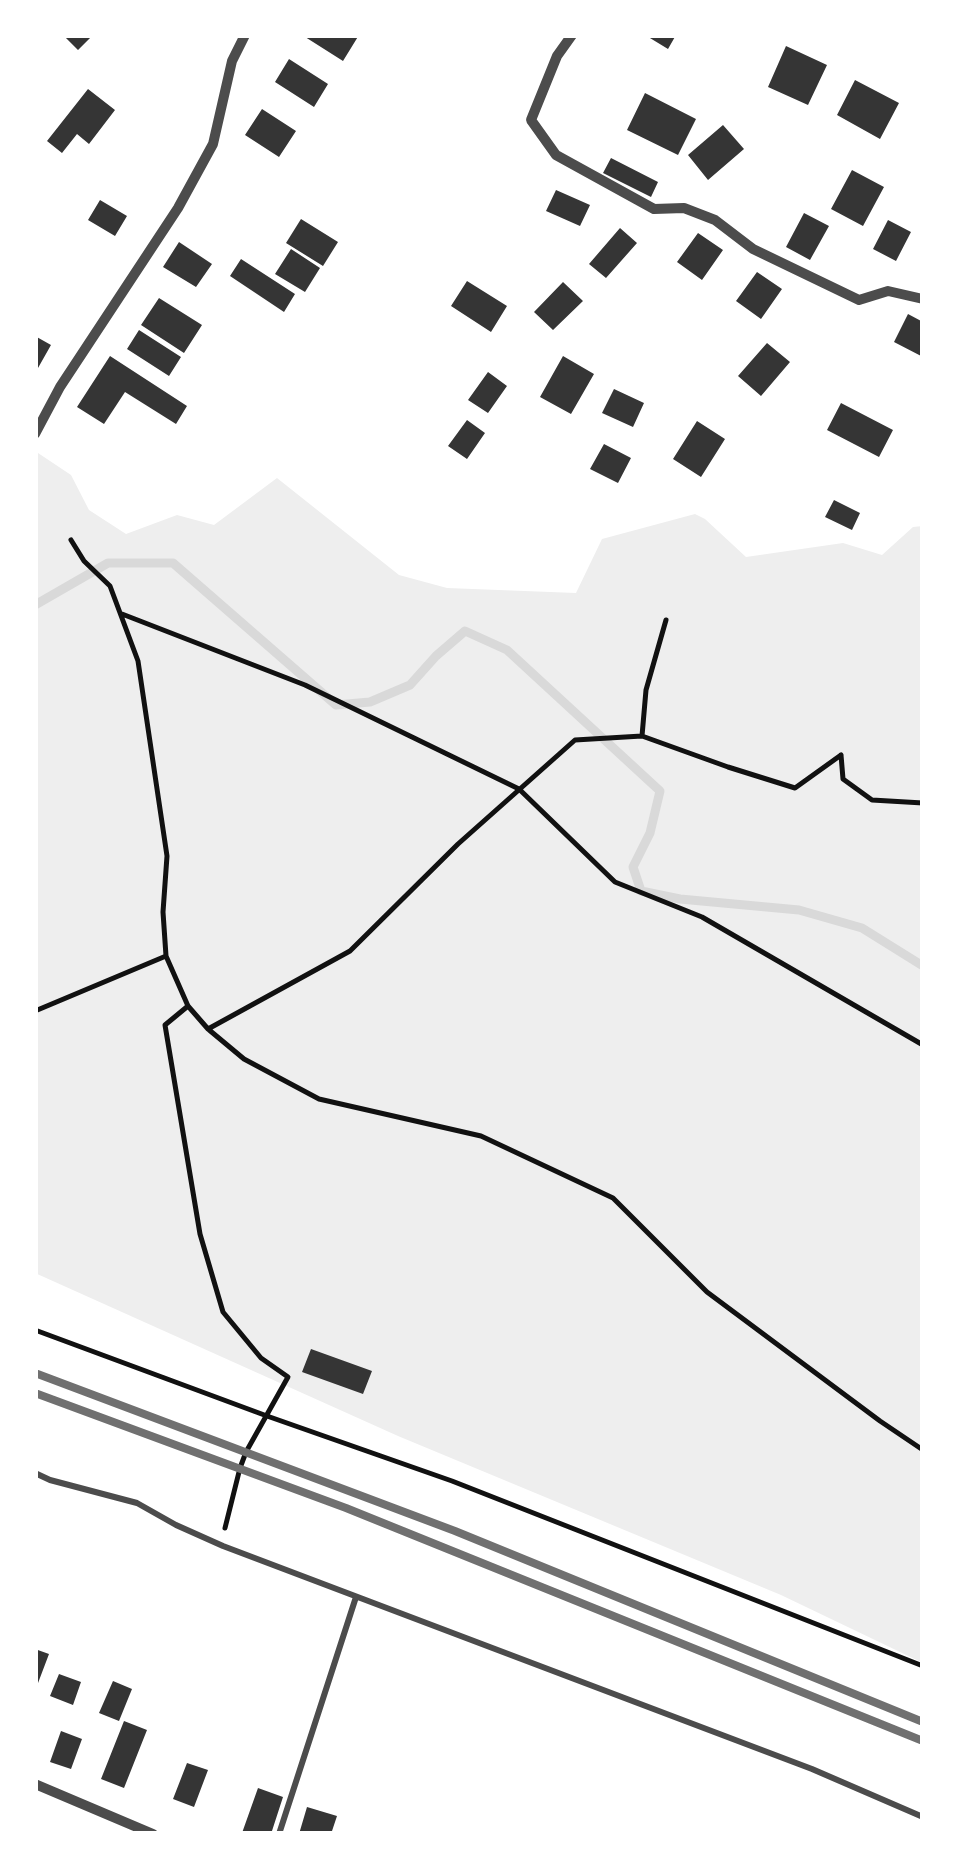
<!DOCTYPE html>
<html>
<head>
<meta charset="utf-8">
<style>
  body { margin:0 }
  #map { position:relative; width:958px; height:1869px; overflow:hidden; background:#fff; font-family:"Open Sans",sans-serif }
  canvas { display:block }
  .frame { position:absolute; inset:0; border:38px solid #fff; pointer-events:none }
</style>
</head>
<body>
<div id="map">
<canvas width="958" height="1869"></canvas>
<div class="frame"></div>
</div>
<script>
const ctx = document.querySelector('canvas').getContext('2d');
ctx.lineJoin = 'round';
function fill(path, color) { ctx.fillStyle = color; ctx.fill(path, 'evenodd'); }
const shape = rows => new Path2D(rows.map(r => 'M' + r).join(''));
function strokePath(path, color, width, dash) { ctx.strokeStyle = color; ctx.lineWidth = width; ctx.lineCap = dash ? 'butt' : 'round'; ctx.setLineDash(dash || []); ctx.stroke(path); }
fill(shape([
  [35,451,71,475,89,510,126,534,177,515,214,525,277,478,399,575,447,588,576,593,602,539,695,514,705,519,746,557,843,543,882,555,913,527,923,526,923,1663,781,1595,398,1436,35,1273]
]), '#eee');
strokePath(shape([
  [35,605,108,563,173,563,336,705,370,702,410,685,436,656,465,631,507,650,660,791,650,833,633,867,641,891,680,899,799,910,862,928,923,966]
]), '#d9d9d9', 9);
fill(shape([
  [63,35,89,35,91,37,78,50],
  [302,35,359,35,343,61],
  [645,35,676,35,668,49],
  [786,46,827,65,808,105,768,87],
  [289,59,328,84,314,107,275,82],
  [855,80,899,103,880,139,837,115],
  [88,89,115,110,89,144,77,134,62,153,47,141],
  [645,93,696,119,678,155,627,130],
  [262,109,296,131,279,157,245,135],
  [723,125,744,149,708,180,688,155],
  [611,158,658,182,651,197,603,173],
  [852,170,884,187,863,226,831,209],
  [556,190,590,205,580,226,546,211],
  [100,200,127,216,115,236,88,220],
  [804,213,829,226,810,260,786,247],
  [301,219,338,242,323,266,286,243],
  [888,220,911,232,896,261,873,249],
  [620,228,637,243,606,278,589,264],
  [698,233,723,250,702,280,677,262],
  [179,242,212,264,196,287,163,267],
  [291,249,320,268,305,292,275,274],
  [241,259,295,294,284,312,230,276],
  [757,272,782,289,761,319,736,301],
  [467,281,507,306,491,332,451,306],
  [563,282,583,301,553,330,534,312],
  [159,298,202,325,184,353,141,325],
  [908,314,923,322,923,357,894,342],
  [139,330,181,357,169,376,127,349],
  [35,336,51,345,38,368,35,367],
  [767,343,790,362,761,396,738,376],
  [110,356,187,406,176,424,125,392,104,424,77,407],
  [563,356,594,374,571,414,540,397],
  [488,372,507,386,488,413,468,400],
  [614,389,644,403,633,427,602,413],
  [841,403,893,430,879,457,827,430],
  [467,420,485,433,467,459,448,446],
  [697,421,725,439,701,477,673,459],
  [604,444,631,458,618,483,590,469],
  [834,500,860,513,852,530,825,517],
  [311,1349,372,1371,363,1394,302,1372],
  [35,1649,49,1654,35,1691],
  [59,1674,81,1682,73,1705,50,1696],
  [113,1681,132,1689,119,1721,99,1713],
  [124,1721,147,1730,124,1788,101,1779],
  [61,1731,82,1739,71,1769,50,1762],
  [187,1763,208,1770,194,1807,173,1799],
  [258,1788,283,1797,271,1834,245,1834,242,1833],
  [307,1807,337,1816,331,1834,299,1834]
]), '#353535');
strokePath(shape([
  [71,540,84,561,110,586,138,661,167,856,163,912,166,956,188,1006,208,1029,244,1059,319,1099,481,1136,613,1198,707,1292,880,1421,923,1450],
  [122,614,305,685,519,789,615,882,702,917,923,1045],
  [642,736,646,690,666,620],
  [841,755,843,779,872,800,923,803],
  [188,1006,165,1025,200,1234,223,1312,261,1358,288,1377,246,1452,240,1468,225,1528],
  [35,1011,166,956],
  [208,1029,350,951,458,844,575,740,642,736,728,767,795,788,841,755],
  [35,1330,267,1416,452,1481,923,1666]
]), '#111', 5);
strokePath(shape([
  [35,1473,50,1480,137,1503,176,1525,223,1546,812,1769,923,1817],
  [279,1834,356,1597]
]), '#4c4c4c', 6);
strokePath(shape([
  [572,35,557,56,531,120,556,155,654,209,684,208,715,220,753,249,859,300,888,291,923,299],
  [35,434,60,387,178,208,213,144,232,61,245,35],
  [35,1784,153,1834]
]), '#4c4c4c', 10);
strokePath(shape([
  [35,1373,455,1531,923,1722],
  [35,1393,346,1508,923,1741]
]), '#707070', 8);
</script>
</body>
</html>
